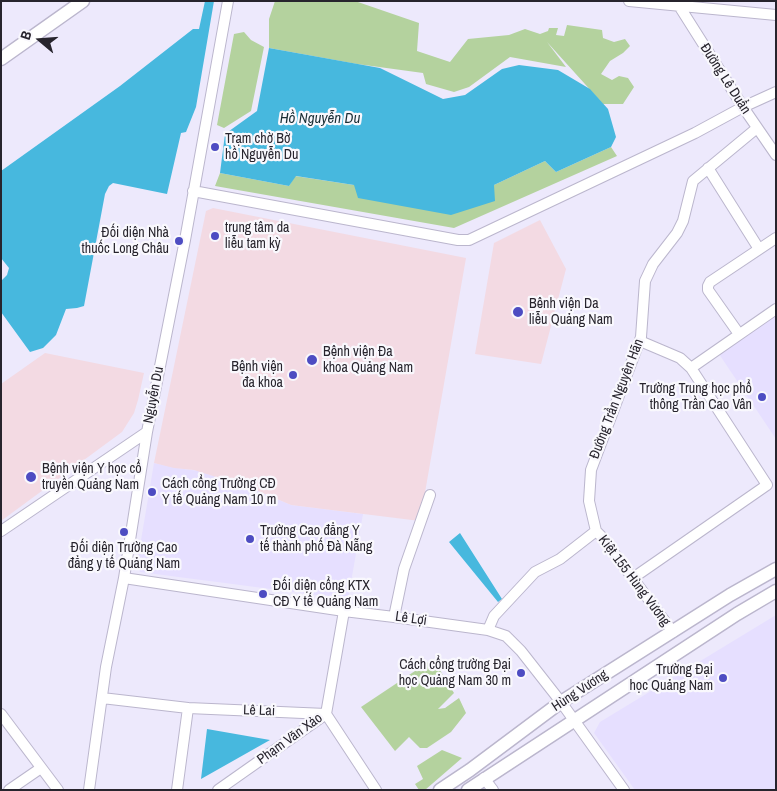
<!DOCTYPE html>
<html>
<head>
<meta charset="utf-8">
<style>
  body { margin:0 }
  #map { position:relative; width:777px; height:791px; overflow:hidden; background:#ede9fc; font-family:"Archivo Narrow",sans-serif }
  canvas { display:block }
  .frame { position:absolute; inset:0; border:2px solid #27242d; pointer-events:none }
  .north { position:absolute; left:15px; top:15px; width:50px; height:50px; -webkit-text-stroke:4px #f9f8fd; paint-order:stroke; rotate:288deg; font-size:14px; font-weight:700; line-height:20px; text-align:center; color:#27242d }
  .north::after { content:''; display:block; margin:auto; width:18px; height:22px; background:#27242d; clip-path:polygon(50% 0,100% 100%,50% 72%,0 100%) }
</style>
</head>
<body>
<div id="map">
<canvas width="777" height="791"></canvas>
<div class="frame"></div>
<div class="north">B</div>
</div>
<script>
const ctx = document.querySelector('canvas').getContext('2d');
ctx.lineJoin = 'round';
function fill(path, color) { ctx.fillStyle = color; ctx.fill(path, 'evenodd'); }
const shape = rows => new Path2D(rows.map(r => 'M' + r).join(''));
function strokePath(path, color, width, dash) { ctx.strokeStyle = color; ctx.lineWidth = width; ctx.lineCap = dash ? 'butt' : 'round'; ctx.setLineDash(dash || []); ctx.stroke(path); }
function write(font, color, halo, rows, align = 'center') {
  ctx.font = font + ' "Archivo Narrow",sans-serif'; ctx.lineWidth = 4.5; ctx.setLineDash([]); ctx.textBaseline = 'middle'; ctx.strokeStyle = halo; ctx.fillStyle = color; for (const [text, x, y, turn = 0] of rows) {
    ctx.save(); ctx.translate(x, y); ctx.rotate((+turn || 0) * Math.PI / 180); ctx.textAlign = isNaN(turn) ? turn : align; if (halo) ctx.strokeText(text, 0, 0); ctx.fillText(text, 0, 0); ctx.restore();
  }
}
fill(shape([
  [776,314,776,439,719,354],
  [154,463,178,468,198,471,251,488,291,505,363,514,348,599,140,572,137,564],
  [776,615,776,790,635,790,594,733,600,722]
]), '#e6dfff');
fill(shape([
  [213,208,466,258,420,521,291,505,251,488,194,470,174,468,154,463,206,211],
  [540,220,566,269,541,364,475,354,494,243],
  [45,353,144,373,138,400,134,413,122,432,1,521,1,384]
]), '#f3dae3');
fill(shape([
  [275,1,355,1,419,23,417,51,450,62,468,39,509,35,525,29,540,34,548,31,549,28,558,28,556,35,564,36,567,25,602,30,603,38,614,42,625,39,630,46,623,53,610,61,601,74,612,80,619,76,628,78,634,87,623,104,603,104,547,42,566,67,510,57,469,87,454,92,426,84,423,73,357,64,269,48,269,19],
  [244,32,251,40,264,47,251,111,224,128,217,125,234,34],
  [611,147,617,156,454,228,215,186,220,173,289,186,295,176,354,185,494,185,545,161,556,172],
  [433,659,454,693,438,709,445,708,459,698,466,713,451,732,427,748,420,748,409,737,395,751,361,707],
  [442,750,462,758,425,790,419,790,415,784,423,779,417,766]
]), '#b4d29e');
fill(shape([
  [205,1,214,1,196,107,186,132,181,133,167,194,113,183,109,186,105,194,84,306,77,308,66,309,56,335,43,348,30,352,1,312,1,281,7,275,9,268,1,258,1,171,120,86,193,29,199,29],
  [269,48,380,68,443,99,465,95,502,69,519,65,558,70,590,89,608,109,616,137,611,147,556,172,545,161,494,185,495,201,451,215,358,198,354,185,296,176,289,186,220,173,225,134,257,111],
  [460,533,502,599,498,602,449,542],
  [207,729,270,740,201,779]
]), '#47b8de');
const minor = shape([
  [629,1,776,15],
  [676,1,743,107,776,155],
  [708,168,759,249],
  [193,191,458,240,469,240,695,133,743,107,776,92],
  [739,334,708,290,708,286,710,282,776,238],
  [640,341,680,358,691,368,767,485],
  [691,368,776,309],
  [1,531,147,432],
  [596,531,589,501,591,470,641,337,645,281,653,264,677,233,683,221,693,181,757,128],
  [596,531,602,537,673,632],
  [124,578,344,611,394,617,488,630,506,636,521,651,561,702,624,790],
  [633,578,767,485],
  [394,617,404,569,430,495],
  [488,630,494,616,535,572,560,559,596,531],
  [102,698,188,708,326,714,376,790],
  [1,714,58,790],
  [484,778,493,790],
  [9,790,41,768],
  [89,790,106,667,124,578,147,432,185,240,228,1],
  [177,790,188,708],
  [218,790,326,714,344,611]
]);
const major = shape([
  [1,59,83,1],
  [440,790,470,770,561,702,730,595,776,569],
  [468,790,737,614,776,591]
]);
strokePath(minor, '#bbb6cd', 12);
strokePath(major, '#bbb6cd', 15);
strokePath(minor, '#fff', 10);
strokePath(major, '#fff', 12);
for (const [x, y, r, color] of [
  [215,147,5,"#4d4cc2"],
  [215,236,5,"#4d4cc2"],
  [179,241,5,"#4d4cc2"],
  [518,312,6,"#4d4cc2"],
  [312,360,6,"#4d4cc2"],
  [293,375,5,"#4d4cc2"],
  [762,397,5,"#4d4cc2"],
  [31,477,6,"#4d4cc2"],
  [152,492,5,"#4d4cc2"],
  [124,532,5,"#4d4cc2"],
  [250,539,5,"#4d4cc2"],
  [263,594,5,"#4d4cc2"],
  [521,673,5,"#4d4cc2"],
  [723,678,5,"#4d4cc2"]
]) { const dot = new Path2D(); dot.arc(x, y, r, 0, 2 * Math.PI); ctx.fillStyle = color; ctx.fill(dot); strokePath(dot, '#f9f8fd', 2); }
write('14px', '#27242d', '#f9f8fd', [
  ["Đường Lê Duẩn",725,79,57],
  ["Nguyễn Du",154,395,-79],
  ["Đường Trần Nguyên Hãn",617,399,-69],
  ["Kiệt 155 Hùng Vương",634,581,53],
  ["Lê Lợi",411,619,8],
  ["Hùng Vương",580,691,-33],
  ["Lê Lai",259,711,2],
  ["Phạm Văn Xảo",290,739,-36]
]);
write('14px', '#27242d', '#f9f8fd', [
  ["Trạm chờ Bờ",225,139],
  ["hồ Nguyễn Du",225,155],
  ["trung tâm da",225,228],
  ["liễu tam kỳ",225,244],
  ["Đối diện Nhà",169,233,"right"],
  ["thuốc Long Châu",169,249,"right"],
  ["Bệnh viện Da",529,304],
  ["liễu Quảng Nam",529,320],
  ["Bệnh viện Đa",323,352],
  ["khoa Quảng Nam",323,368],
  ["Bệnh viện",283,367,"right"],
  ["đa khoa",283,383,"right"],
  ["Trường Trung học phổ",752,389,"right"],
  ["thông Trần Cao Vân",752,405,"right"],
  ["Bệnh viện Y học cổ",42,469],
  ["truyền Quảng Nam",42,485],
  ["Cách cổng Trường CĐ",162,484],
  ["Y tế Quảng Nam 10 m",162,500],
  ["Trường Cao đẳng Y",260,531],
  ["tế thành phố Đà Nẵng",260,547],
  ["Đối diện Trường Cao",124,548,"center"],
  ["đẳng y tế Quảng Nam",124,564,"center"],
  ["Đối diện cổng KTX",273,586],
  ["CĐ Y tế Quảng Nam",273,602],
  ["Cách cổng trường Đại",511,665,"right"],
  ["học Quảng Nam 30 m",511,681,"right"],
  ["Trường Đại",713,670,"right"],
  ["học Quảng Nam",713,686,"right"]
], 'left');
write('italic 15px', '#1a2e35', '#f9f8fd', [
  ["Hồ Nguyễn Du",320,119]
]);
</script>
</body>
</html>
